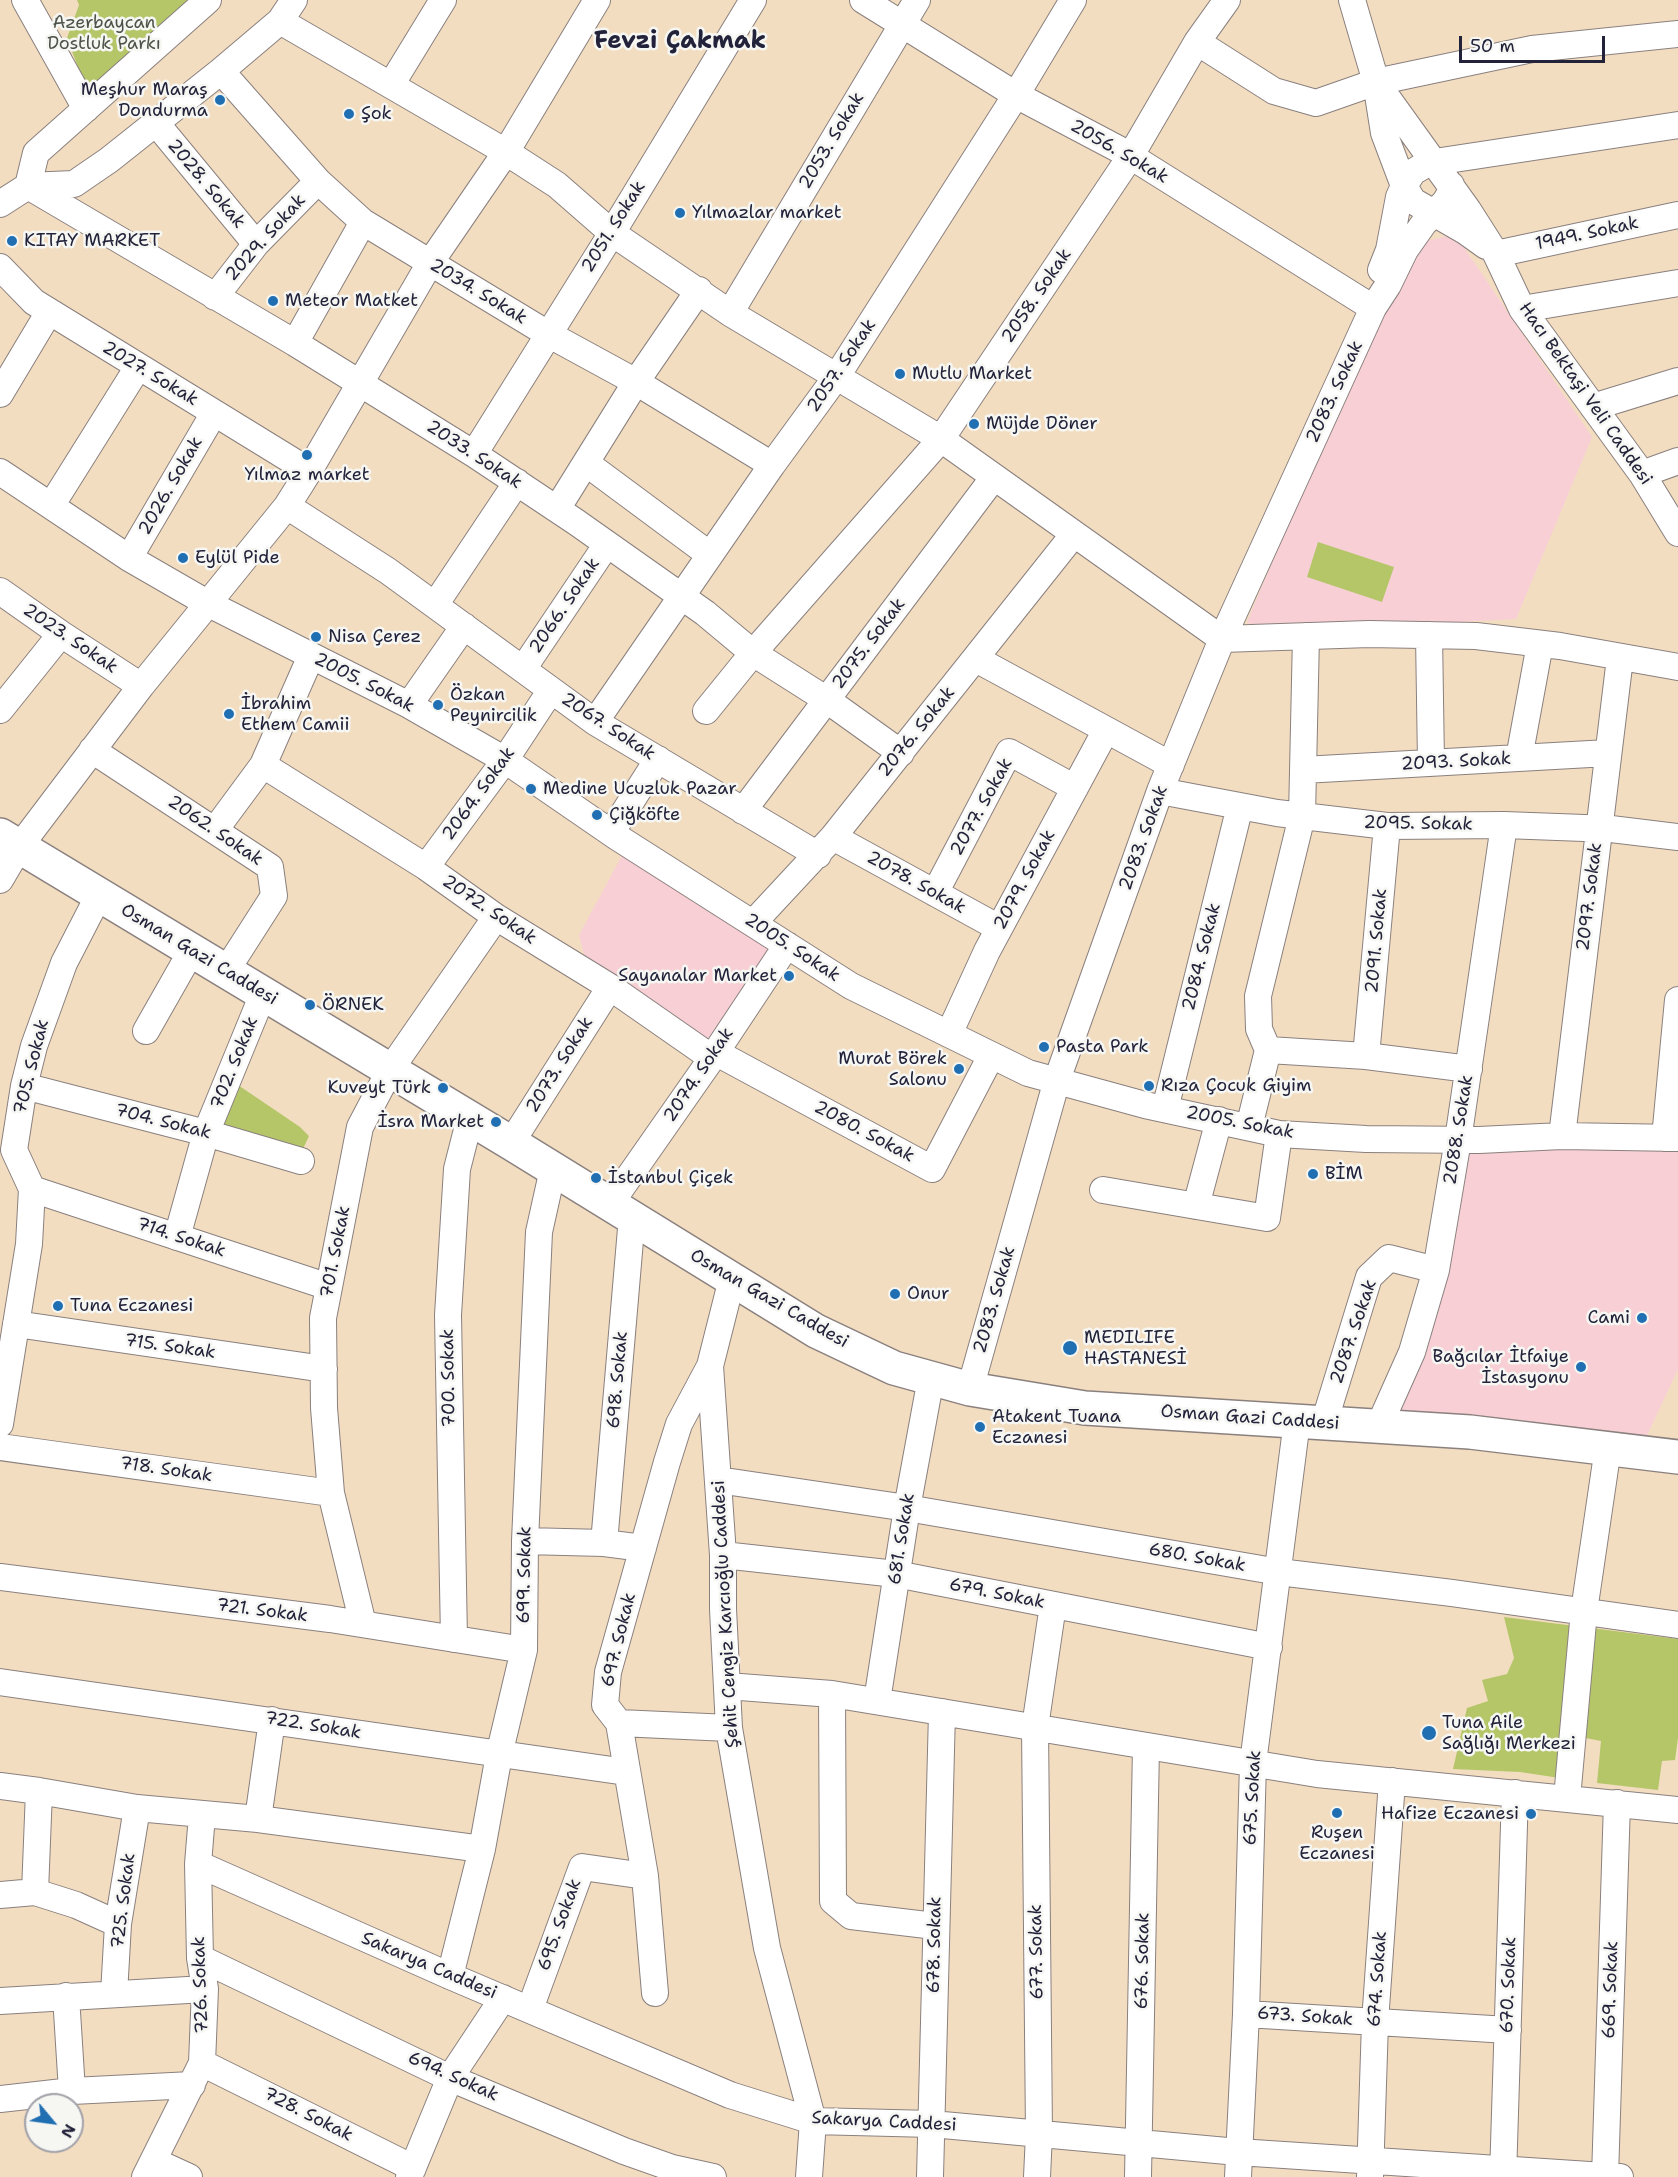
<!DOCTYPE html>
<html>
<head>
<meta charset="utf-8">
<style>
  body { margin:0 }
  #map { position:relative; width:1678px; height:2177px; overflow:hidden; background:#f3ddc1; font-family:"Shantell Sans",sans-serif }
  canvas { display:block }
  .north { position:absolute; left:24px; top:2093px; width:60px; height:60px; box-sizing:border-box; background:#f6f6f2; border:2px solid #a1a1a9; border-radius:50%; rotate:119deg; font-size:16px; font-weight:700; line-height:24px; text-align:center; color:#22223b }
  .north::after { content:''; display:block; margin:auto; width:21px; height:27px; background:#1f6fb2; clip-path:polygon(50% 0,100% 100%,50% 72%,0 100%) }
  .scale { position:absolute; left:1459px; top:36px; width:146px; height:27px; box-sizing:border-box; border:3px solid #22223b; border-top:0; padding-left:8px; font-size:18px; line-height:21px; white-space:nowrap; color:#22223b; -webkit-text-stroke:4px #f6f6f2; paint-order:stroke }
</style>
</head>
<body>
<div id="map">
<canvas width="1678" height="2177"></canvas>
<div class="north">N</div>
<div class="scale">50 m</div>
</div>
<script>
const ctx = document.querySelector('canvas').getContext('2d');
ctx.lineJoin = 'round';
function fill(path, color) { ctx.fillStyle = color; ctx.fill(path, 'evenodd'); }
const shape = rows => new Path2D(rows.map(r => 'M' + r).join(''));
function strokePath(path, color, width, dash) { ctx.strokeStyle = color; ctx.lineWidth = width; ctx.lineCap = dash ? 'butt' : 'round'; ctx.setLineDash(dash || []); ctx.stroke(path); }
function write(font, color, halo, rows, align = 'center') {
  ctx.font = font + ' "Shantell Sans",sans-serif'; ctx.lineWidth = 5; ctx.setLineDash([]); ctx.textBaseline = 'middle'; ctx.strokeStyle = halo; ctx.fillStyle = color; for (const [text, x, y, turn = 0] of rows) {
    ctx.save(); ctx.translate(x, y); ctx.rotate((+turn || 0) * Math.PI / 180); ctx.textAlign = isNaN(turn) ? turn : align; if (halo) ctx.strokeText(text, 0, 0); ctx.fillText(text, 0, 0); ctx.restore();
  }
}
fill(shape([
  [1455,234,1592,437,1516,619,1258,632,1247,622,1405,246],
  [625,850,779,947,709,1046,586,962,579,935],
  [1654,1146,1678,1150,1678,1369,1644,1442,1398,1418,1466,1152]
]), '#f7cfd5');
fill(shape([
  [77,0,189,0,88,94,67,38,79,5],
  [1318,542,1394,567,1382,602,1307,577],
  [238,1085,300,1127,309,1136,302,1151,223,1127],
  [1504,1617,1678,1639,1678,1738,1675,1760,1662,1761,1658,1790,1597,1783,1601,1741,1580,1737,1573,1780,1520,1772,1453,1769,1467,1708,1488,1701,1482,1680,1507,1674,1514,1658]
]), '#b5c669');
const minor = shape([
  [25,0,86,109],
  [208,0,36,153,28,186,295,343,474,454,576,522,705,613,753,653,827,700,901,753],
  [863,0,1016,95,1124,152,1373,308],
  [1352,0,1376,82,1384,133,1404,186,1413,201,1465,231,1486,246],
  [280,21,506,152,557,185,612,233,730,313,941,439,1222,639,1369,634,1476,636,1560,646,1678,667],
  [1197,42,1274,91,1316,103,1376,82,1532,49,1678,34],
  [221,71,318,181,363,222,548,334,636,382,772,465],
  [1376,82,1468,210,1496,254,1522,309,1642,474,1678,533],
  [391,85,443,0],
  [156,123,256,244],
  [0,204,28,186,74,184,109,160,221,71,280,21,294,0],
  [1496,254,1678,215],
  [0,267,34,302,309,471],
  [1381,270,1389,250,1399,197,1404,186,1413,172,1428,163,1678,125],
  [215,297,256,244,318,181],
  [1522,309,1678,283],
  [730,313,917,0],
  [295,343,363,222],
  [0,394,49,312],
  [1593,407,1678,381],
  [474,454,612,233,753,0],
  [586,463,710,555],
  [0,472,129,558,207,603,409,705,505,760,617,837,851,986,1028,1073,1145,1105,1279,1134,1366,1139,1479,1140,1562,1136,1678,1138],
  [1642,474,1678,461],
  [51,506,138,367],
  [287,506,388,571,595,722,818,855],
  [557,509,636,382,699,290],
  [129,558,214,413],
  [0,591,61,634,141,686],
  [435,605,517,482],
  [1429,635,1431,763],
  [1306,636,1302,816,1258,996,1259,1029,1268,1050,1366,1056,1469,1069],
  [976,659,1171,765],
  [523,669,607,544],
  [409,705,464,626],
  [0,710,61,634],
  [706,711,753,653,941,439,1130,157,1197,42,1227,0],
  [595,722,772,465,837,376,1016,95,1073,0],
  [92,750,270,867,274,896,226,971],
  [1519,758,1540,644],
  [263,765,426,867,496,917,610,987,712,1058],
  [1303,770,1608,753],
  [1160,791,1277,813,1387,826,1504,825,1611,829,1678,837],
  [743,811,994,477],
  [215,830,263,765,311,656],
  [611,833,658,759],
  [833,837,999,928],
  [426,867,505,760,551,690],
  [0,880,20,846,141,686,287,506,309,471,430,263,506,152,597,0],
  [935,893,1009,752,1075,788],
  [753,923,833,837,1074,534],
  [146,1031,192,950],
  [949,1034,987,951,1106,730],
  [715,1052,932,1169,991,1056],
  [1366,1056,1387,826],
  [24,1086,206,1133,301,1161],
  [1165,1109,1240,806],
  [1249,1127,1268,1050],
  [1562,1136,1620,658],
  [1665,1138,1678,1000],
  [511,1143,610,987],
  [32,1189,329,1287],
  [1103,1190,1267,1218,1279,1134],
  [610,1204,712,1058,787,945],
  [1196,1206,1219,1120],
  [177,1237,206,1133,263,994],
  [16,1324,324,1369],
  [710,1366,723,1555,723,1609,729,1728,767,1948,813,2121,809,2177],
  [970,1389,1057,1080,1160,791,1222,639,1373,308,1388,285,1405,250,1424,223,1445,202,1451,192,1451,185],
  [1324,1423,1369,1277,1389,1258,1436,1270],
  [0,1424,29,1244,32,1189,14,1150,24,1086,34,1046,64,963,99,895],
  [1379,1426,1412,1352,1436,1270,1458,1140,1504,825],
  [0,1447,331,1493],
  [718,1480,907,1508,1279,1572,1452,1593,1678,1625],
  [525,1541,604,1543,643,1548],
  [604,1543,632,1217],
  [723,1555,896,1574,1269,1647],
  [0,1577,330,1619,524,1650],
  [363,1624,331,1493,324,1408,323,1318,360,1127,390,1070,496,917],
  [454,1639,448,1315,457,1169,470,1118],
  [0,1682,626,1772],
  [727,1686,832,1694,1317,1774,1678,1810],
  [832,1694,833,1901,851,1916,935,1926],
  [877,1701,907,1508,931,1378],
  [619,1723,729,1728],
  [0,1786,39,1791,137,1808,258,1819,482,1849],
  [1567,1798,1584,1611,1608,1448],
  [258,1819,272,1720],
  [198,1864,450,1976,730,2095,813,2121,932,2124,1238,2152,1620,2177],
  [35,1892,39,1791],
  [0,1895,35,1892,76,1905,118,1924],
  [200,1958,450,2078,624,2151,672,2168,713,2177],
  [450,1976,482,1849,499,1755,524,1650,525,1541,539,1232,553,1169],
  [655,1993,645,1876,619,1723,605,1705,608,1672,667,1462,679,1424,710,1366,732,1279],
  [114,1994,118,1924,137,1808],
  [66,1996,72,2091],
  [0,2001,205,1989],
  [530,2009,582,1867,645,1876],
  [1246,2014,1508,2030],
  [202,2063,413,2168],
  [0,2099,72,2091,192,2085],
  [154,2161,189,2177],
  [145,2177,202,2063,205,1989,200,1958,198,1864,202,1815],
  [409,2177,450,2078,503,1998],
  [930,2177,942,1712],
  [1037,2177,1039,2134,1035,1727,1053,1605],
  [1138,2177,1146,1746],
  [1238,2177,1246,2014,1253,1763,1297,1421],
  [1370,2177,1375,2022,1392,1781],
  [1503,2177,1515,1793],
  [1605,2177,1617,1803]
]);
const major = shape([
  [0,835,511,1143,816,1331,894,1368,970,1389,1085,1408,1470,1432,1678,1457]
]);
strokePath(minor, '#8a807e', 28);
strokePath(major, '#8a807e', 36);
strokePath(minor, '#fff', 26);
strokePath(major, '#fff', 33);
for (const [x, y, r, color] of [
  [220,100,6,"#1f6fb2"],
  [349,114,6,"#1f6fb2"],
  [680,213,6,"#1f6fb2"],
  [12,241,6,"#1f6fb2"],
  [273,301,6,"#1f6fb2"],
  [900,374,6,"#1f6fb2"],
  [974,424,6,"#1f6fb2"],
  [307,455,6,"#1f6fb2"],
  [183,558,6,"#1f6fb2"],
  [316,637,6,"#1f6fb2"],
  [438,705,6,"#1f6fb2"],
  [229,714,6,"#1f6fb2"],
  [531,789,6,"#1f6fb2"],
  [597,815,6,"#1f6fb2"],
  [789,976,6,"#1f6fb2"],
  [310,1005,6,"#1f6fb2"],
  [1044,1047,6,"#1f6fb2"],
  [959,1069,6,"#1f6fb2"],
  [1149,1086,6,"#1f6fb2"],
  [443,1088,6,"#1f6fb2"],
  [496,1122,6,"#1f6fb2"],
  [1313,1174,6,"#1f6fb2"],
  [596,1178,6,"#1f6fb2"],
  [895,1294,6,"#1f6fb2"],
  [58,1306,6,"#1f6fb2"],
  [1642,1318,6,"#1f6fb2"],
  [1070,1348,8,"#1f6fb2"],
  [1581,1367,6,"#1f6fb2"],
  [980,1427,6,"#1f6fb2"],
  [1429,1733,8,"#1f6fb2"],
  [1337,1813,6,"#1f6fb2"],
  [1531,1814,6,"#1f6fb2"]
]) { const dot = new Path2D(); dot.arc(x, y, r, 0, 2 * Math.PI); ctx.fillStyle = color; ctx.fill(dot); strokePath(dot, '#f6f6f2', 2); }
write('18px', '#4e5349', '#f6f6f2', [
  ["Azerbaycan",104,23],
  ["Dostluk Parkı",104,44]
]);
write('18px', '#22223b', '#f6f6f2', [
  ["Meşhur Maraş",208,90,"right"],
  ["Dondurma",208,111,"right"],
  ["Şok",361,114],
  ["Yılmazlar market",692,213],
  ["KITAY MARKET",24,241],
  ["Meteor Matket",285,301],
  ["Mutlu Market",912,374],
  ["Müjde Döner",986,424],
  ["Yılmaz market",307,475,"center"],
  ["Eylül Pide",195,558],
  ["Nisa Çerez",328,637],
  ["Özkan",450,695],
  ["Peynircilik",450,716],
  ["İbrahim",241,704],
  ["Ethem Camii",241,725],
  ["Medine Ucuzluk Pazar",543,789],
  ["Çiğköfte",609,815],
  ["Sayanalar Market",777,976,"right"],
  ["ÖRNEK",322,1005],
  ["Pasta Park",1056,1047],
  ["Murat Börek",947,1059,"right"],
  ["Salonu",947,1080,"right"],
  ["Rıza Çocuk Giyim",1161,1086],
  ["Kuveyt Türk",431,1088,"right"],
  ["İsra Market",484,1122,"right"],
  ["BİM",1325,1174],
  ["İstanbul Çiçek",608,1178],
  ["Onur",907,1294],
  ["Tuna Eczanesi",70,1306],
  ["Cami",1630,1318,"right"],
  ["MEDILIFE",1084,1338],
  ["HASTANESİ",1084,1359],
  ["Bağcılar İtfaiye",1569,1357,"right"],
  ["İstasyonu",1569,1378,"right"],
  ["Atakent Tuana",992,1417],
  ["Eczanesi",992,1438],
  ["Tuna Aile",1442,1723],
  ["Sağlığı Merkezi",1442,1744],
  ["Hafize Eczanesi",1519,1814,"right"],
  ["Ruşen",1337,1833,"center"],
  ["Eczanesi",1337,1854,"center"]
], 'left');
write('18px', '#22223b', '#f6f6f2', [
  ["2053. Sokak",832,141,-59],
  ["2056. Sokak",1119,152,30],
  ["2028. Sokak",206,184,50],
  ["2051. Sokak",614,227,-58],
  ["1949. Sokak",1587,234,-12],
  ["2029. Sokak",266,238,-48],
  ["2034. Sokak",478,292,31],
  ["2058. Sokak",1037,296,-56],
  ["2057. Sokak",842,366,-56],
  ["2027. Sokak",150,374,31],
  ["2083. Sokak",1335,392,-65],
  ["Hacı Bektaşi Veli Caddesi",1585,394,55],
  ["2033. Sokak",474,455,33],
  ["2026. Sokak",171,486,-60],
  ["2066. Sokak",565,606,-56],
  ["2023. Sokak",70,639,34],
  ["2075. Sokak",869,644,-53],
  ["2005. Sokak",364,683,27],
  ["2067. Sokak",608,727,33],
  ["2076. Sokak",917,732,-51],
  ["2093. Sokak",1456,762,-3],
  ["2064. Sokak",479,794,-54],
  ["2077. Sokak",982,807,-61],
  ["2095. Sokak",1418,824,1],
  ["2062. Sokak",215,831,34],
  ["2083. Sokak",1144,838,-70],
  ["2079. Sokak",1025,880,-62],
  ["2078. Sokak",916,883,29],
  ["2097. Sokak",1590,897,-83],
  ["2072. Sokak",489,910,34],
  ["2091. Sokak",1377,941,-85],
  ["2005. Sokak",792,948,33],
  ["Osman Gazi Caddesi",199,955,31],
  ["2084. Sokak",1202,957,-76],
  ["702. Sokak",235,1063,-68],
  ["2073. Sokak",560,1065,-58],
  ["705. Sokak",32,1067,-76],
  ["2074. Sokak",699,1075,-56],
  ["704. Sokak",163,1122,14],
  ["2005. Sokak",1240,1123,11],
  ["2088. Sokak",1459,1130,-81],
  ["2080. Sokak",864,1132,28],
  ["714. Sokak",181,1238,18],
  ["701. Sokak",336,1252,-79],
  ["Osman Gazi Caddesi",769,1299,30],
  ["2083. Sokak",995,1300,-74],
  ["2087. Sokak",1354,1332,-71],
  ["715. Sokak",170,1347,8],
  ["700. Sokak",449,1378,-91],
  ["698. Sokak",618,1380,-85],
  ["Osman Gazi Caddesi",1250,1418,4],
  ["718. Sokak",166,1470,8],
  ["681. Sokak",902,1539,-81],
  ["680. Sokak",1197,1558,10],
  ["699. Sokak",525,1575,-89],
  ["679. Sokak",997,1594,11],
  ["721. Sokak",262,1611,7],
  ["Şehit Cengiz Karcıoğlu Caddesi",726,1614,-93],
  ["697. Sokak",619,1640,-76],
  ["722. Sokak",313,1726,9],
  ["675. Sokak",1253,1798,-87],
  ["725. Sokak",124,1901,-83],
  ["695. Sokak",560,1925,-70],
  ["678. Sokak",935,1945,-89],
  ["677. Sokak",1037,1952,-91],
  ["676. Sokak",1143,1961,-89],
  ["Sakarya Caddesi",429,1966,23],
  ["674. Sokak",1378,1979,-86],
  ["726. Sokak",201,1985,-92],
  ["670. Sokak",1509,1985,-88],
  ["669. Sokak",1611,1990,-88],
  ["673. Sokak",1305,2017,4],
  ["694. Sokak",453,2077,24],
  ["728. Sokak",308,2115,27],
  ["Sakarya Caddesi",884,2122,3]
]);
write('bold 24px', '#22223b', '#f6f6f2', [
  ["Fevzi Çakmak",680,42]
]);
</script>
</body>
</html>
